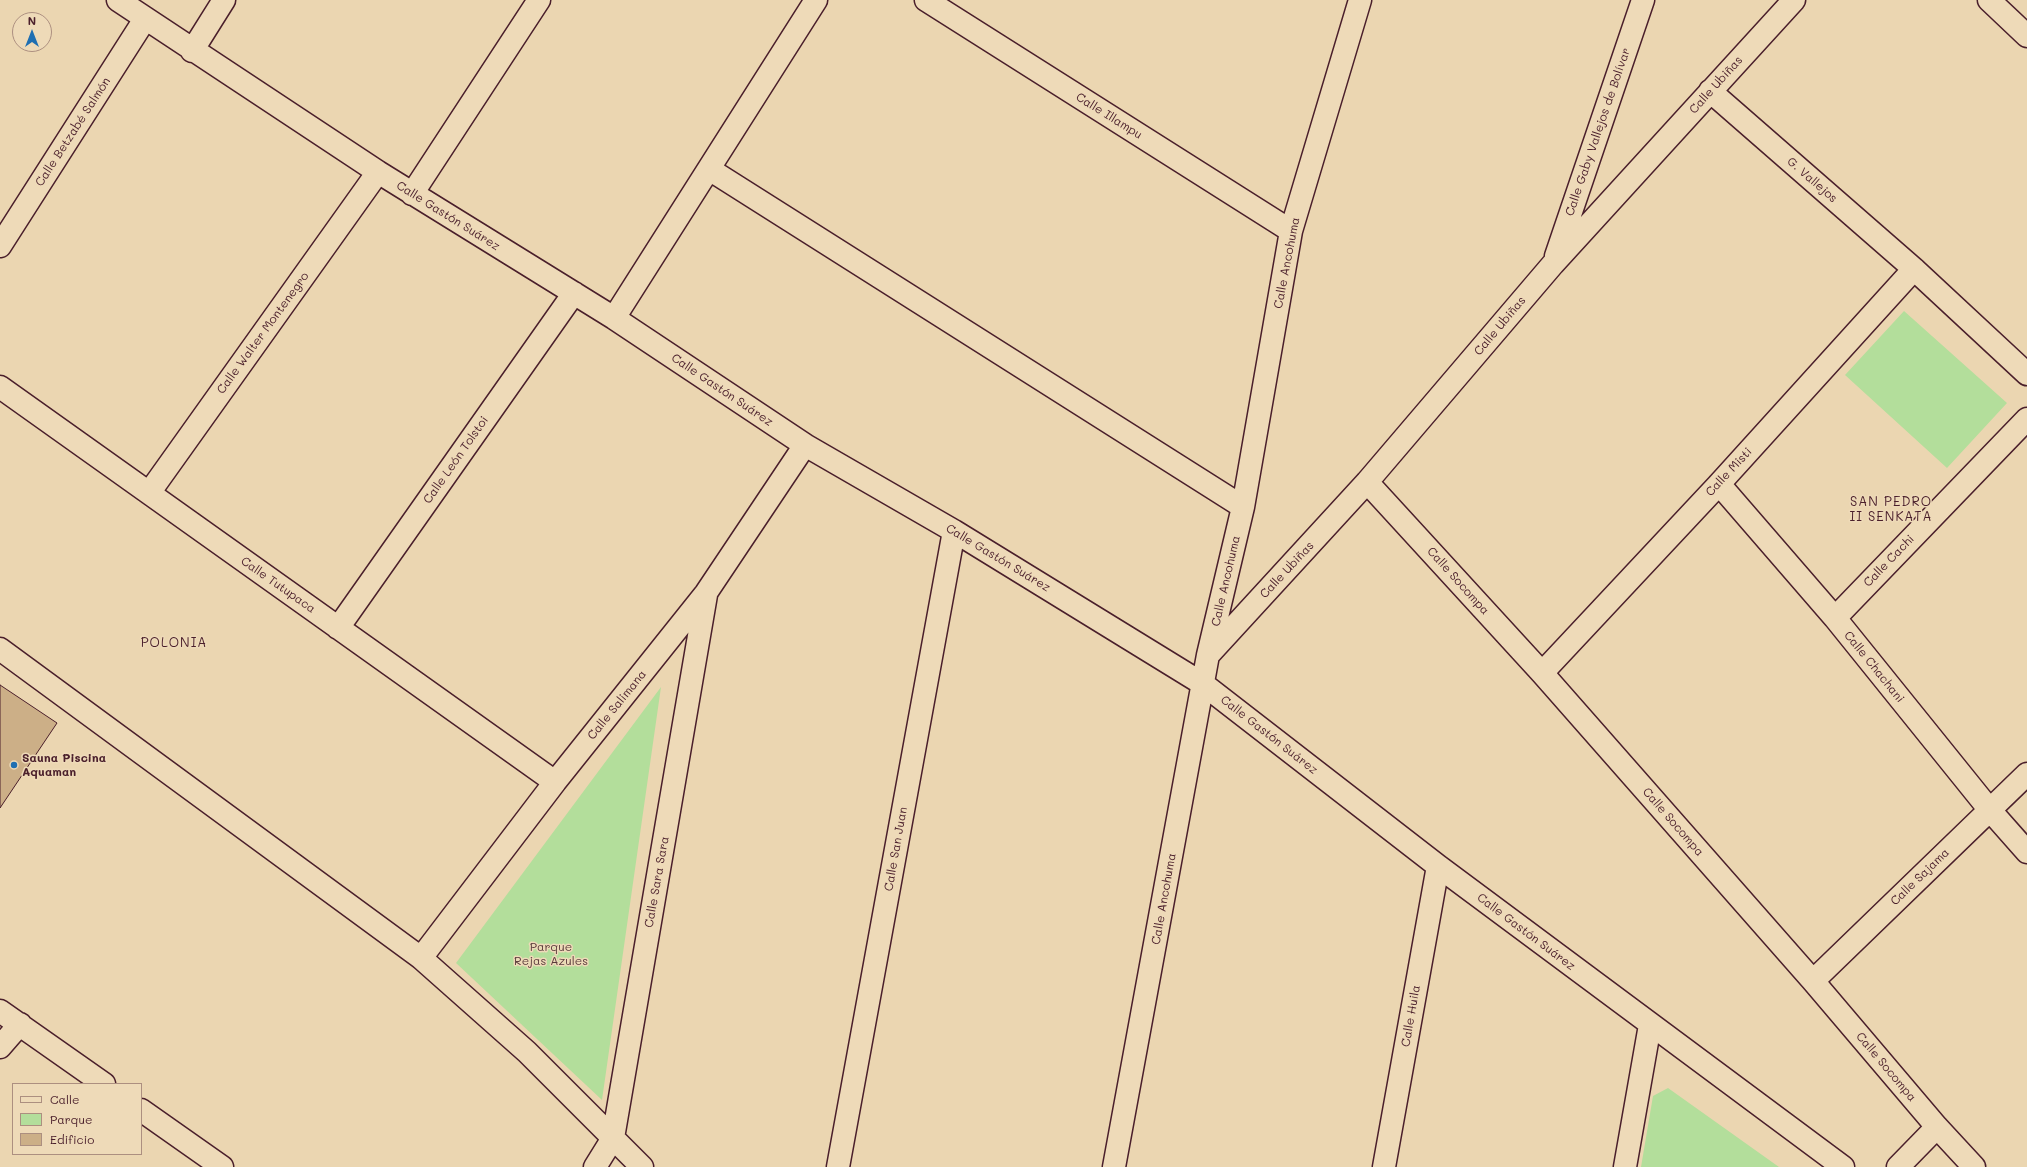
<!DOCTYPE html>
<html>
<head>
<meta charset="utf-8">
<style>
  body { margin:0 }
  #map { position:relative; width:2027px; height:1167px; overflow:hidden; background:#ebd6b1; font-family:Mali,sans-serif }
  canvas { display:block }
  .legend { position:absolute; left:12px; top:1083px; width:130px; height:72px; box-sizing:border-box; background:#eedab8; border:1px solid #ac8f80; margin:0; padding:5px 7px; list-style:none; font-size:12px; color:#4a1f2b }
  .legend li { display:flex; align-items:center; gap:8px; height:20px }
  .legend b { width:20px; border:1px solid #ac8f80 }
  .north { position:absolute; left:12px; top:12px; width:40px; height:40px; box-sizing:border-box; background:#eedab8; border:1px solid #ac8f80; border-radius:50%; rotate:0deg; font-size:11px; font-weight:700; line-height:16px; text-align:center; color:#4a1f2b }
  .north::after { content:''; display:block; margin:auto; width:14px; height:18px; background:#1f6fb2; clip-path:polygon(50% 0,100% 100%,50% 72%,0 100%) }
</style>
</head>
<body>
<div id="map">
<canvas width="2027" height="1167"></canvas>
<ul class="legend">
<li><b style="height:5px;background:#eedab8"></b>Calle</li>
<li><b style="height:11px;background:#b3de9b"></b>Parque</li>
<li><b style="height:11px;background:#ccaf87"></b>Edificio</li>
</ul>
<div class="north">N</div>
</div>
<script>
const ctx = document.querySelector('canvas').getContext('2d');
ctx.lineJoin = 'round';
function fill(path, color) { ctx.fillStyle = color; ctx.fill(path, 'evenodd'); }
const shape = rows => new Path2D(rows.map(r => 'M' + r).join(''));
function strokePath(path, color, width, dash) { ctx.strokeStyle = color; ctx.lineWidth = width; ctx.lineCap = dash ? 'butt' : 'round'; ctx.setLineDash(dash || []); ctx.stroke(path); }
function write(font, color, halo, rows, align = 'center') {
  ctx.font = font + ' Mali,sans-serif'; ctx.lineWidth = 3; ctx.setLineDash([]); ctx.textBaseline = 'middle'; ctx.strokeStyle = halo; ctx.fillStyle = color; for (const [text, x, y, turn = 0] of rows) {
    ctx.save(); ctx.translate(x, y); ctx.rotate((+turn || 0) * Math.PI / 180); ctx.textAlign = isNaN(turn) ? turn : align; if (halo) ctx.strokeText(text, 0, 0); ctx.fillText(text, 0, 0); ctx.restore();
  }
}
fill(shape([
  [1904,311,2007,403,1947,468,1845,375],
  [661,687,602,1100,456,963],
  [1668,1088,1779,1167,1641,1167,1653,1096]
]), '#b3de9b');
const building = shape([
  [0,685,57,723,0,808,0,685]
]);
fill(building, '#ccaf87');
strokePath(building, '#4a1f2b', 1);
const street = shape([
  [118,0,378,172,614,318,805,445,954,531,1203,684,1438,866,1843,1167],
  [926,0,1291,231],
  [1989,0,2027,36],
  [192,51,224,0],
  [1710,91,1914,269,2027,374],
  [709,169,1243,507],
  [412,194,539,0],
  [0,246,145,19],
  [1556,256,1643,0],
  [614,318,816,0],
  [0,387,555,782],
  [1367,482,1542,673,1813,981,1937,1127,1974,1167],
  [1719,484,1835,618,1989,809,2027,852],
  [149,493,378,172],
  [1835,618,2027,419],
  [338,628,574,293],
  [0,649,421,958,527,1052,642,1167],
  [1210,653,1367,482,1553,264,1794,0],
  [1542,673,1719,484,1914,269],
  [421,958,555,782,706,593,805,445],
  [1813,981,2027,774],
  [0,1011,104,1084],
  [0,1047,20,1024],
  [141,1110,222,1167],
  [595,1167,613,1138,706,595],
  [838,1167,954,531],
  [1114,1167,1208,655,1243,507,1291,231,1360,0],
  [1384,1167,1438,866],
  [1625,1167,1650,1025],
  [1898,1167,1937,1127]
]);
strokePath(street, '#4a1f2b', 25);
strokePath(street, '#eedab8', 22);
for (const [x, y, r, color] of [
  [14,765,4,"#1f6fb2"]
]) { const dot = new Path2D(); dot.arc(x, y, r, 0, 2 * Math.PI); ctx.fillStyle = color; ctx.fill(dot); strokePath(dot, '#eedab8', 1.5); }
write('12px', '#4a1f2b', '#eedab8', [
  ["Calle Ubiñas",1716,85,-48],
  ["Calle Illampu",1109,116,32],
  ["Calle Betzabé Salmón",73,132,-57],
  ["Calle Gaby Vallejos de Bolívar",1598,132,-71],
  ["G. Vallejos",1812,180,41],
  ["Calle Gastón Suárez",448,216,32],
  ["Calle Ancohuma",1287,263,-79],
  ["Calle Ubiñas",1500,326,-50],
  ["Calle Walter Montenegro",263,333,-54],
  ["Calle Gastón Suárez",722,390,34],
  ["Calle León Tolstoi",456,460,-55],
  ["Calle Misti",1729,472,-47],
  ["Calle Gastón Suárez",998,558,31],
  ["Calle Cachi",1889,561,-46],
  ["Calle Ubiñas",1287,570,-47],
  ["Calle Ancohuma",1226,581,-77],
  ["Calle Socompa",1458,581,48],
  ["Calle Tutupaca",278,585,35],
  ["Calle Chachani",1874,667,51],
  ["Calle Salimana",617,705,-51],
  ["Calle Gastón Suárez",1269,735,38],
  ["Calle Socompa",1673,822,49],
  ["Calle San Juan",896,849,-80],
  ["Calle Sajama",1920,877,-44],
  ["Calle Sara Sara",657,882,-80],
  ["Calle Ancohuma",1164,899,-80],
  ["Calle Gastón Suárez",1526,932,37],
  ["Calle Huila",1411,1016,-80],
  ["Calle Socompa",1886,1067,50]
]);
write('bold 12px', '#4a1f2b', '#eedab8', [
  ["Sauna Piscina",22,758],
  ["Aquaman",22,772]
], 'left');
write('12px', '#5a3c3c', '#eedab8', [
  ["Parque",551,947],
  ["Rejas Azules",551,961]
]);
ctx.letterSpacing = '1px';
write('13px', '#4a1f2b', '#eedab8', [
  ["SAN PEDRO",1891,502],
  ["II SENKATA",1891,517],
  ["POLONIA",174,643]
]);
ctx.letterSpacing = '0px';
</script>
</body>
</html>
